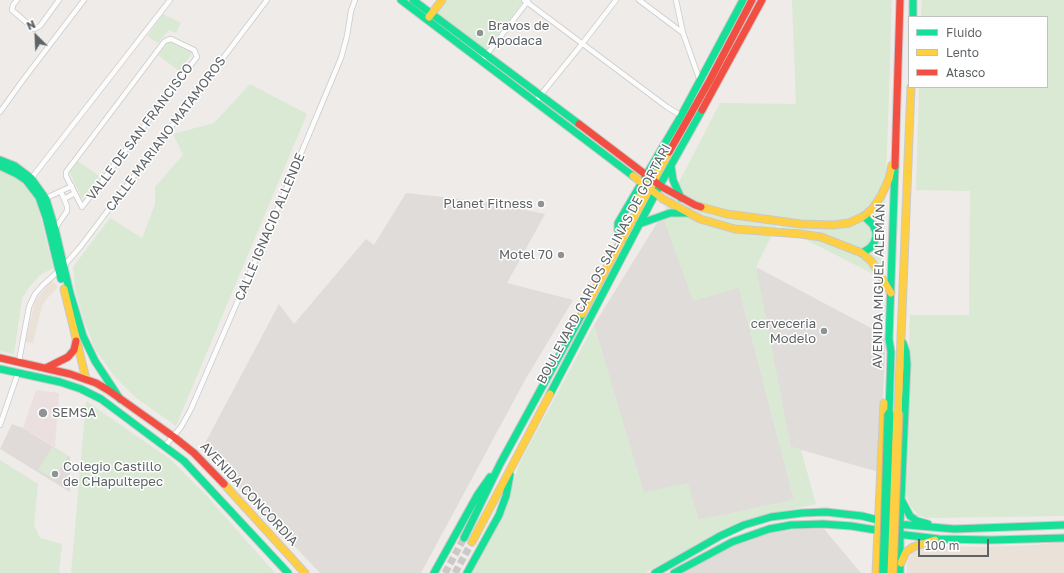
<!DOCTYPE html>
<html>
<head>
<meta charset="utf-8">
<style>
  body { margin:0 }
  #map { position:relative; width:1064px; height:573px; overflow:hidden; background:#eeebe8; font-family:"Golos Text",sans-serif }
  canvas { display:block }
  .legend { position:absolute; left:908px; top:16px; width:140px; height:72px; box-sizing:border-box; background:#fff; border:1px solid #bfc1c2; margin:0; padding:5px 7px; list-style:none; font-size:12px; color:#5e6366 }
  .legend li { display:flex; align-items:center; gap:8px; height:20px }
  .legend b { width:20px; border:1px solid #bfc1c2 }
  .north { position:absolute; left:16px; top:16px; width:40px; height:40px; -webkit-text-stroke:3px #fff; paint-order:stroke; rotate:336deg; font-size:11px; font-weight:700; line-height:16px; text-align:center; color:#5e6366 }
  .north::after { content:''; display:block; margin:auto; width:14px; height:18px; background:#5e6366; clip-path:polygon(50% 0,100% 100%,50% 72%,0 100%) }
  .scale { position:absolute; left:918px; top:539px; width:71px; height:18px; box-sizing:border-box; border:2px solid #5e6366; border-top:0; padding-left:5px; font-size:12px; line-height:14px; white-space:nowrap; color:#5e6366; -webkit-text-stroke:3px #fff; paint-order:stroke }
</style>
</head>
<body>
<div id="map">
<canvas width="1064" height="573"></canvas>
<ul class="legend">
<li><b style="height:5px;background:#16e098"></b>Fluido</li>
<li><b style="height:5px;background:#ffcf43"></b>Lento</li>
<li><b style="height:5px;background:#f24e42"></b>Atasco</li>
</ul>
<div class="north">N</div>
<div class="scale">100 m</div>
</div>
<script>
const ctx = document.querySelector('canvas').getContext('2d');
ctx.lineJoin = 'round';
function fill(path, color) { ctx.fillStyle = color; ctx.fill(path, 'evenodd'); }
const shape = rows => new Path2D(rows.map(r => 'M' + r).join(''));
function strokePath(path, color, width, dash) { ctx.strokeStyle = color; ctx.lineWidth = width; ctx.lineCap = dash ? 'butt' : 'round'; ctx.setLineDash(dash || []); ctx.stroke(path); }
function write(font, color, halo, rows, align = 'center') {
  ctx.font = font + ' "Golos Text",sans-serif'; ctx.lineWidth = 3; ctx.setLineDash([]); ctx.textBaseline = 'middle'; ctx.strokeStyle = halo; ctx.fillStyle = color; for (const [text, x, y, turn = 0] of rows) {
    ctx.save(); ctx.translate(x, y); ctx.rotate((+turn || 0) * Math.PI / 180); ctx.textAlign = isNaN(turn) ? turn : align; if (halo) ctx.strokeText(text, 0, 0); ctx.fillText(text, 0, 0); ctx.restore();
  }
}
fill(shape([
  [52,280,58,287,46,300,42,306,33,343,25,342,35,301],
  [1064,541,1064,573,907,573,907,562,911,555,914,551,925,546,981,547,1037,545]
]), '#eae2d8');
fill(shape([
  [406,193,488,202,545,214,507,283,573,300,525,380,421,573,320,573,202,449,279,304,294,324,366,239,374,245],
  [662,215,739,288,794,500,699,520,643,492,594,325],
  [756,267,886,336,879,472,791,447,776,385],
  [801,529,824,529,861,573,681,573,737,542,769,532]
]), '#dfdcd9');
fill(shape([
  [12,424,23,428,70,457,70,492,0,449]
]), '#e0dbd8');
fill(shape([
  [36,390,59,393,55,447,23,428]
]), '#ecdfdf');
fill(shape([
  [446,0,521,0,523,2,485,51,435,14],
  [792,0,892,0,883,268,877,276,777,225,756,267,791,447,801,450,816,504,756,517,727,528,712,535,645,573,471,573,506,508,519,464,594,325,644,492,688,483,699,520,794,500,739,288,693,301,662,215,720,103,796,104],
  [922,0,1064,0,1064,516,926,518,918,515,910,505,904,490,910,315,969,315,970,191,916,190,919,87,1047,87,1047,17,921,17],
  [163,14,181,23,176,33,169,30,158,43,147,36],
  [169,41,193,52,179,71,158,55],
  [250,84,307,114,176,426,135,397,115,377,95,349,82,315,75,289,73,267,110,218,142,238,155,204,155,187,183,155,173,134,214,123],
  [78,161,99,176,82,199,69,171],
  [0,169,19,178,26,185,33,195,38,207,53,268,40,275,29,287,22,299,14,354,0,351],
  [86,401,125,428,170,459,205,494,275,573,71,573],
  [52,447,68,456,54,479,38,470],
  [0,460,38,484,34,525,40,538,62,544,59,573,0,573]
]), '#dae9d4');
strokePath(shape([
  [445,573,464,538],
  [455,573,472,542]
]), '#cac9c8', 7, [7, 3.5]);
const street = shape([
  [17,0,13,5,12,10,34,29,40,26,59,0],
  [524,0,667,107,682,116],
  [639,0,683,33],
  [676,0,683,33,700,81],
  [171,39,194,50,197,57,82,207,66,176,66,172,164,42,167,40,171,39],
  [481,62,528,1],
  [535,102,582,44,616,0],
  [0,112,23,80,84,0],
  [30,180,170,0],
  [44,199,72,186],
  [64,199,75,193],
  [54,230,67,211,67,206,61,192],
  [19,361,29,307,35,294,43,285,63,267,81,246,267,0],
  [0,425,18,373],
  [165,446,181,427,191,409,284,194,341,58,347,36,351,11,355,0]
]);
const fast = shape([
  [401,0,633,176],
  [413,0,579,124],
  [913,0,913,17],
  [0,160,15,166,31,178,46,199,55,229,70,293,83,336,95,361,120,399],
  [0,166,17,174,26,180,39,197,46,217,61,279],
  [671,166,673,180,681,198],
  [639,224,670,213,688,213],
  [622,240,618,230,618,223,681,116,743,0],
  [862,253,870,248,874,243,876,237,876,232,873,225,864,216],
  [0,369,60,382,81,389,101,399,184,461,288,573],
  [550,394,660,185,702,110],
  [889,414,891,352,889,339,895,166],
  [902,501,910,516,917,521,928,524],
  [897,524,954,529,1064,525],
  [897,534,939,539,991,540,1064,538],
  [464,538,500,464,582,314],
  [434,573,478,494,490,477],
  [467,573,499,515,506,496,510,475],
  [655,573,720,536,744,525,771,517,802,513,826,512,862,516,882,521],
  [674,573,732,542,769,529,791,525,823,524,851,526,882,531],
  [900,573,900,524,907,364,906,352,903,343]
]);
const slow = shape([
  [429,17,442,0],
  [633,176,663,199,700,219,735,229,801,234,821,237,862,253,872,262,891,293],
  [639,201,642,184],
  [701,207,727,214,801,224,833,225,849,223,864,216,873,208,881,196,889,179,892,165],
  [64,289,86,379],
  [582,314,669,152],
  [898,413,911,87],
  [224,484,305,573],
  [472,542,550,394],
  [901,563,906,552,913,547,935,540],
  [876,573,884,403]
]);
const jam = shape([
  [702,110,762,0],
  [579,124,662,187,695,205,701,207],
  [669,152,710,80,752,0],
  [895,166,900,0],
  [0,358,70,374,96,383,108,390,174,437,194,453,224,484],
  [46,368,68,357,74,350,76,341]
]);
strokePath(street, '#cacaca', 6);
strokePath(fast, '#c9c9c9', 9);
strokePath(slow, '#c9c9c9', 9);
strokePath(jam, '#c9c9c9', 9);
strokePath(street, '#fcfcfc', 4.5);
strokePath(fast, '#16e098', 7);
strokePath(slow, '#ffcf43', 7);
strokePath(jam, '#f24e42', 7);
const fastBridge = shape([
  [884,573,889,414]
]);
const slowBridge = shape([
  [892,573,898,413]
]);
strokePath(fastBridge, '#c6ad95', 11, []);
strokePath(slowBridge, '#c6ad95', 11, []);
strokePath(fastBridge, '#16e098', 9);
strokePath(slowBridge, '#ffcf43', 9);
for (const [x, y, r, color] of [
  [480,33,4,"#909394"],
  [541,204,4,"#909394"],
  [561,255,4,"#909394"],
  [824,331,4,"#909394"],
  [43,413,5,"#909394"],
  [55,474,4,"#909394"]
]) { const dot = new Path2D(); dot.arc(x, y, r, 0, 2 * Math.PI); ctx.fillStyle = color; ctx.fill(dot); strokePath(dot, '#fff', 1.5); }
write('13px', '#5e6366', '#fff', [
  ["Bravos de",488,26],
  ["Apodaca",488,41],
  ["Planet Fitness",533,204,"right"],
  ["Motel 70",553,255,"right"],
  ["cerveceria",816,324,"right"],
  ["Modelo",816,339,"right"],
  ["SEMSA",52,413],
  ["Colegio Castillo",63,467],
  ["de CHapultepec",63,482]
], 'left');
write('13px', '#5e6366', '#fff', [
  ["VALLE DE SAN FRANCISCO",140,132,-53],
  ["CALLE MARIANO MATAMOROS",166,134,-53],
  ["CALLE IGNACIO ALLENDE",270,227,-67],
  ["BOULEVARD CARLOS SALINAS DE GORTARI",604,264,-62],
  ["AVENIDA MIGUEL ALEMÁN",879,286,-89],
  ["AVENIDA CONCORDIA",249,494,47]
]);
</script>
</body>
</html>
